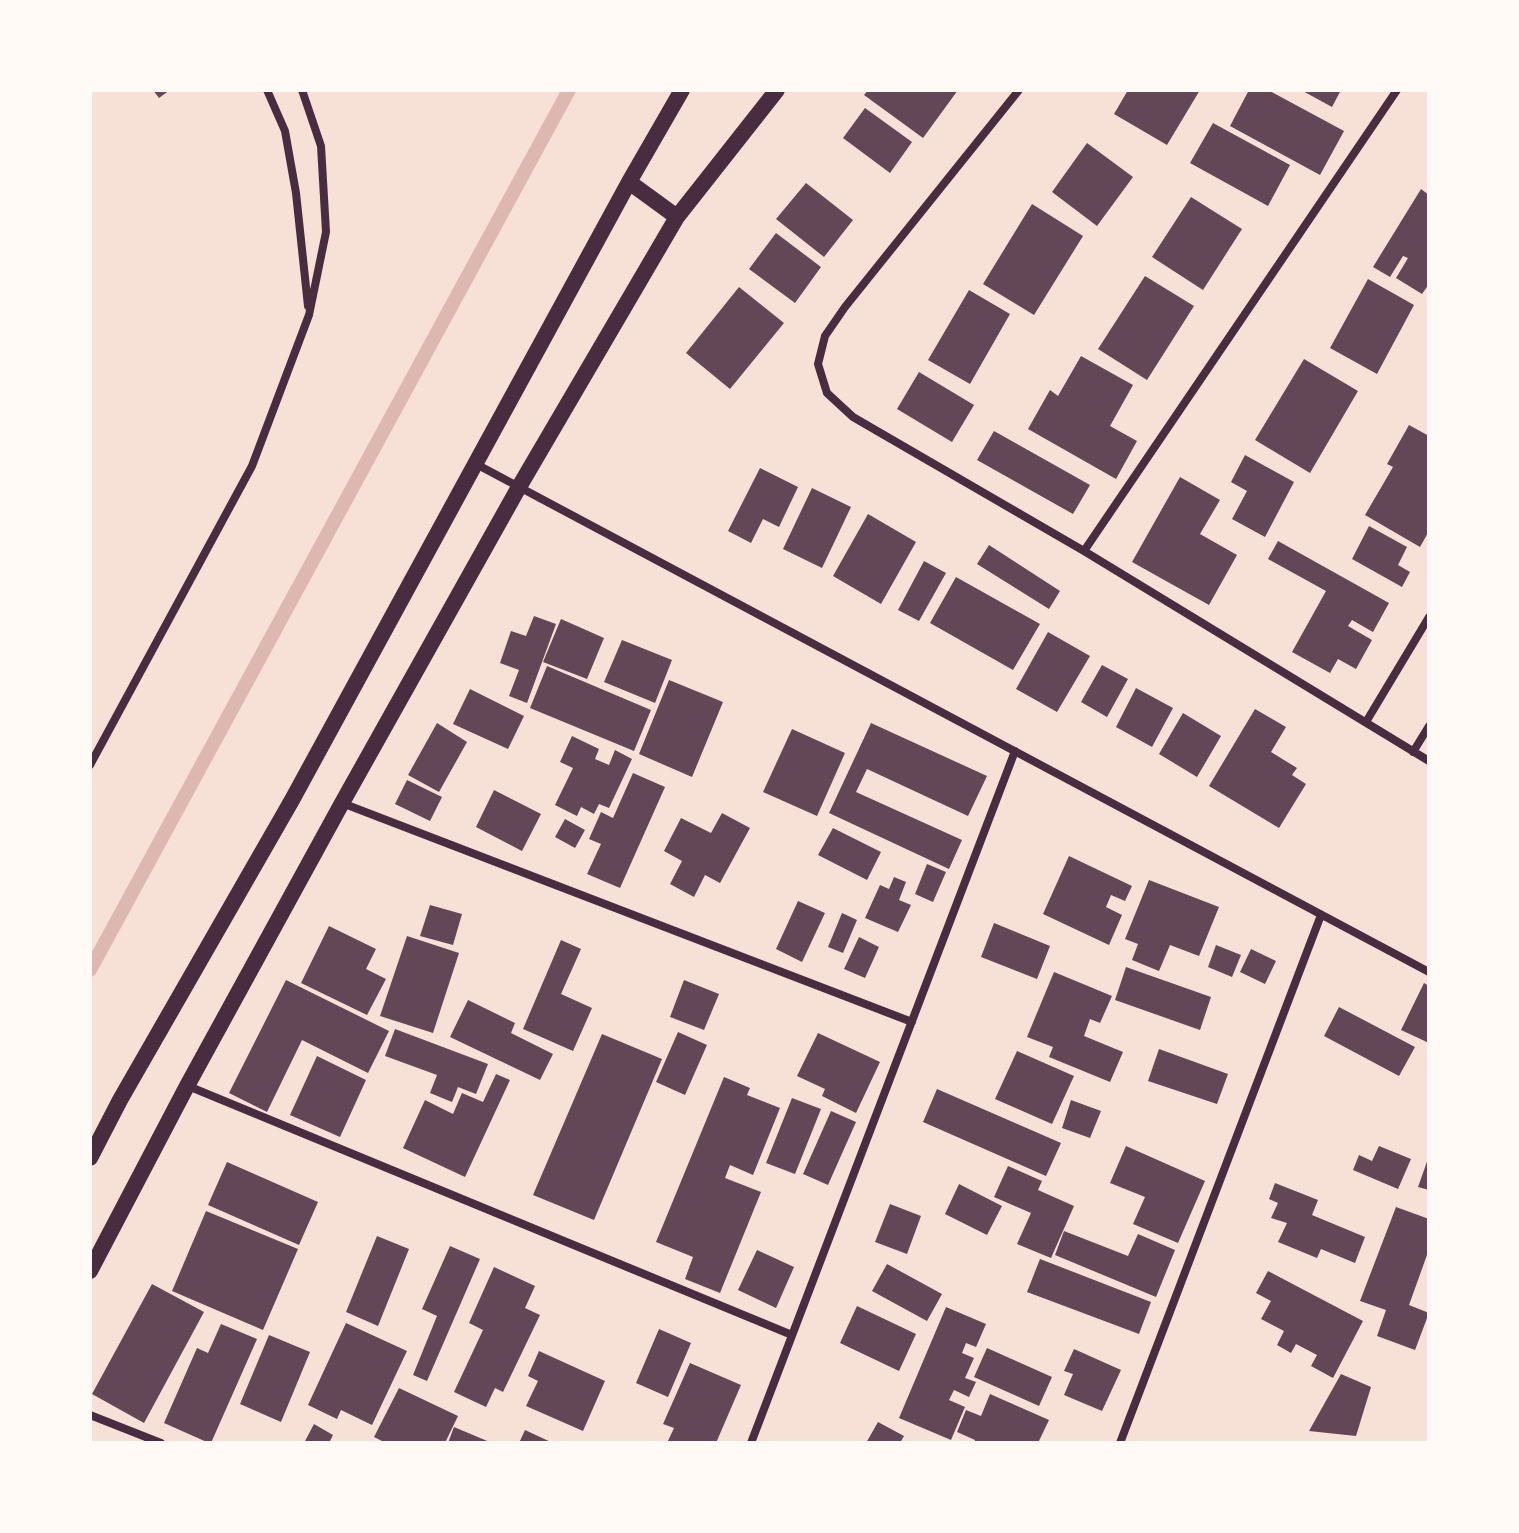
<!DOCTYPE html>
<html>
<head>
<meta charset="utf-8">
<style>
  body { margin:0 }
  #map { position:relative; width:1519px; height:1533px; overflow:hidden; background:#f7e1d7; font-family:Poppins,sans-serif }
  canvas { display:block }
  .frame { position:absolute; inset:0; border:92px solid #fffaf5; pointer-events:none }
</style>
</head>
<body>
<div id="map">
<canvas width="1519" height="1533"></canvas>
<div class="frame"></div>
</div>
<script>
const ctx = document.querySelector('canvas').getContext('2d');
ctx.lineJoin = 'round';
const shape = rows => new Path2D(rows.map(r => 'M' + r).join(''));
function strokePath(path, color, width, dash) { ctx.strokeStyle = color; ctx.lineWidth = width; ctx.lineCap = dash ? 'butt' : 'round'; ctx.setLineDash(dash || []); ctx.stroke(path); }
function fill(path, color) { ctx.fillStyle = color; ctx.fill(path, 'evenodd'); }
strokePath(shape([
  [90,970,569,90]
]), '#dcb8b0', 14);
fill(shape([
  [153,90,170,90,159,98],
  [868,90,958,90,923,138,864,95],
  [1128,90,1200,90,1167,145,1114,114],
  [1249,90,1268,90,1344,131,1320,175,1230,126],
  [1301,90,1341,90,1332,107],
  [865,108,912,142,890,173,843,138],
  [1213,123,1290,165,1268,206,1190,163],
  [1087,143,1133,177,1097,226,1052,192],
  [806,183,853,220,824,257,776,219],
  [1421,189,1429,195,1429,284,1422,294,1396,278,1408,258,1403,256,1390,277,1373,267],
  [1191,197,1242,229,1203,290,1152,257],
  [1032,204,1083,236,1034,315,983,284],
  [776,233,821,267,795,303,749,269],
  [1145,276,1194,306,1147,380,1098,349],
  [1368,279,1414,305,1377,374,1330,348],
  [739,287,784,323,730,389,686,353],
  [969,290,1010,314,970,384,928,360],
  [1081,356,1133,385,1110,426,1137,441,1116,479,1028,429,1050,390,1058,396],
  [1304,359,1358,391,1310,473,1255,440],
  [919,372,974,405,952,442,897,409],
  [1409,425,1429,436,1429,531,1420,547,1365,515,1393,467,1387,464],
  [994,431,1090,485,1073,514,977,460],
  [1245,455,1294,482,1265,537,1232,519,1247,491,1231,482],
  [760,468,798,487,779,527,763,519,751,543,728,531],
  [1180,477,1220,500,1200,534,1237,555,1209,605,1132,562],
  [812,488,851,507,822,568,783,549],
  [868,514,916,542,881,604,833,576],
  [1369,526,1407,547,1398,565,1410,572,1402,587,1352,559],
  [1278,541,1389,603,1373,632,1352,620,1348,626,1372,640,1356,669,1338,659,1330,673,1292,652,1326,591,1268,559],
  [989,545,1060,591,1049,609,977,564],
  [924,561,946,573,919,621,898,610],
  [956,577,1040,624,1013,670,930,623],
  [534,616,556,624,527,703,509,696,519,670,500,663,511,631,526,636],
  [561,619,604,638,587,679,543,662],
  [1048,632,1090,656,1057,712,1016,689],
  [622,640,672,660,655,703,604,682],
  [1102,665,1128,679,1107,717,1081,702],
  [547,666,651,710,634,751,530,708],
  [669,680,723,702,692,777,639,754],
  [1136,688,1173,708,1152,747,1116,727],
  [470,689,524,716,508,749,453,724],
  [1255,709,1286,727,1271,752,1297,768,1292,775,1306,784,1279,828,1209,786],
  [1183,713,1221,736,1197,777,1159,754],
  [437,723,467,742,439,792,408,775],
  [871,723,987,776,968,816,867,769,856,792,962,840,949,869,829,813],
  [792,729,845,753,817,816,763,792],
  [572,736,599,749,595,759,609,765,615,750,632,759,609,808,599,804,594,814,581,807,577,816,555,805,573,768,560,762],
  [633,773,665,787,620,888,587,874,601,844,589,839,601,812,613,818],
  [407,780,442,797,430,821,395,804],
  [494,790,541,814,522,851,476,827],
  [722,813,750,828,720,883,705,875,694,897,670,884,682,861,664,851,681,818,711,833],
  [565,819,585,830,575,848,555,837],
  [833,828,881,852,867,880,818,855],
  [1069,856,1132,886,1125,901,1111,895,1106,907,1122,915,1109,945,1043,914],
  [927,864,946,872,933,902,915,894],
  [894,877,906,882,899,900,911,905,898,932,865,918,880,885,889,889],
  [1149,880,1219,907,1199,956,1170,945,1159,971,1132,960,1138,944,1125,939],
  [798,901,825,913,802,962,776,949],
  [430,905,462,914,453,945,420,936],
  [842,913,857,920,843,953,828,947],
  [994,923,1050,946,1037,979,981,957],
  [329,926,376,949,366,969,386,979,367,1015,301,983],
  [407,936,459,953,433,1033,380,1016],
  [859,937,879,947,865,978,844,969],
  [561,940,581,949,561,994,592,1008,573,1051,523,1029],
  [1216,945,1241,955,1232,977,1208,967],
  [1251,949,1276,961,1265,984,1240,972],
  [1126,967,1211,997,1200,1030,1115,1000],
  [1054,972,1112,996,1100,1023,1090,1019,1084,1036,1123,1052,1110,1082,1049,1057,1053,1047,1027,1037],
  [286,980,389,1031,368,1073,302,1040,267,1112,229,1093],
  [684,980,719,994,704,1030,670,1017],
  [1424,983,1429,986,1429,1043,1401,1030],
  [468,1000,515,1023,511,1033,553,1054,540,1080,450,1037],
  [1339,1007,1415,1047,1399,1076,1324,1036],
  [395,1029,488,1064,476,1094,458,1087,452,1102,430,1093,437,1075,385,1056],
  [678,1032,707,1045,685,1095,656,1082],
  [818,1033,880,1062,856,1113,822,1096,825,1089,797,1076],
  [602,1034,662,1059,594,1220,533,1195],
  [1159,1049,1228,1074,1217,1104,1148,1081],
  [1017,1051,1074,1076,1052,1124,995,1099],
  [317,1056,366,1080,340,1137,290,1115],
  [496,1074,510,1080,465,1177,403,1148,425,1100,453,1114,462,1093,483,1102],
  [724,1077,750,1088,747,1095,780,1108,753,1175,730,1165,725,1178,761,1192,720,1293,685,1279,693,1257,656,1242],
  [937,1089,1061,1143,1046,1176,923,1122],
  [792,1098,821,1109,795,1174,766,1163],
  [1071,1100,1101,1111,1090,1138,1062,1128],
  [831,1111,856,1122,828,1185,803,1174],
  [1126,1146,1205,1181,1178,1243,1133,1224,1145,1197,1110,1183],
  [1379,1146,1411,1159,1398,1189,1353,1170,1359,1155,1372,1161],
  [1429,1156,1429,1190,1418,1187],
  [227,1162,318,1202,299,1245,208,1205],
  [1008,1166,1042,1181,1038,1190,1074,1206,1051,1258,1017,1244,1031,1213,994,1197],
  [1275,1183,1318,1200,1312,1215,1365,1237,1355,1263,1321,1249,1317,1258,1278,1242,1287,1223,1271,1218,1278,1203,1269,1199],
  [959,1184,1002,1206,987,1235,945,1214],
  [890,1204,921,1216,907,1254,875,1242],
  [1396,1207,1429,1219,1429,1256,1427,1255,1409,1305,1429,1313,1415,1350,1377,1336,1386,1310,1360,1301],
  [206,1211,298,1249,263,1330,172,1291],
  [1064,1231,1128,1256,1138,1234,1175,1250,1156,1297,1055,1255],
  [377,1236,409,1249,378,1326,346,1312],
  [450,1246,480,1259,427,1381,413,1375,437,1316,422,1309],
  [757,1250,794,1267,776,1308,738,1290],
  [1040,1259,1151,1302,1139,1334,1027,1292],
  [887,1264,942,1294,927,1321,872,1291],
  [494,1267,535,1286,525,1308,540,1315,503,1392,495,1388,486,1407,454,1392,483,1330,469,1323],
  [1268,1271,1363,1321,1333,1378,1311,1366,1317,1355,1296,1344,1291,1353,1277,1345,1284,1331,1261,1319,1271,1301,1256,1293],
  [152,1284,204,1312,144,1423,92,1394],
  [857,1306,916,1334,899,1371,840,1343],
  [946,1307,986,1324,976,1347,966,1343,962,1353,974,1358,965,1378,976,1382,969,1397,954,1390,949,1400,965,1407,951,1440,899,1418],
  [346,1323,407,1351,372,1425,341,1410,337,1419,308,1405],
  [221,1324,257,1339,211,1443,209,1443,164,1423,197,1348,208,1353],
  [659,1329,691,1343,668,1397,636,1383],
  [269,1335,310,1352,281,1422,240,1404],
  [987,1348,1052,1377,1039,1406,974,1377],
  [1074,1349,1121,1370,1102,1411,1064,1395,1073,1374,1064,1371],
  [539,1351,605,1381,583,1431,526,1406,538,1381,528,1376],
  [690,1363,741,1385,716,1443,667,1443,674,1428,663,1424],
  [1341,1374,1371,1387,1356,1436,1309,1431],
  [399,1388,458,1416,445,1443,386,1443,374,1437],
  [990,1394,1049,1420,1038,1443,974,1443,975,1440,957,1432,966,1410,981,1416],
  [878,1422,904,1436,900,1443,866,1443],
  [314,1424,333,1435,329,1443,304,1443],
  [454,1427,492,1443,448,1443],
  [525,1430,553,1443,519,1443]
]), '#644757');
strokePath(shape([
  [267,90,285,131,296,193,308,306],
  [1019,90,845,307,825,336,818,364,827,393,853,417,1084,551,1429,761],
  [476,464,1429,972],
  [1084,551,1397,90],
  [1366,722,1429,617],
  [1413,752,1429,726],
  [90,765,252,466,309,315,326,232,321,146,302,90],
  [342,803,912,1022],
  [188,1086,792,1335],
  [90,1415,161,1443],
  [751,1443,1015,751],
  [1120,1443,1321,915]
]), '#4a2c40', 8);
strokePath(shape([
  [629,182,677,217],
  [90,1158,120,1100,292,800,629,182,682,90],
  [90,1271,187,1086,342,803,519,487,677,217,777,90]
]), '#4a2c40', 16);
</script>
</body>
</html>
